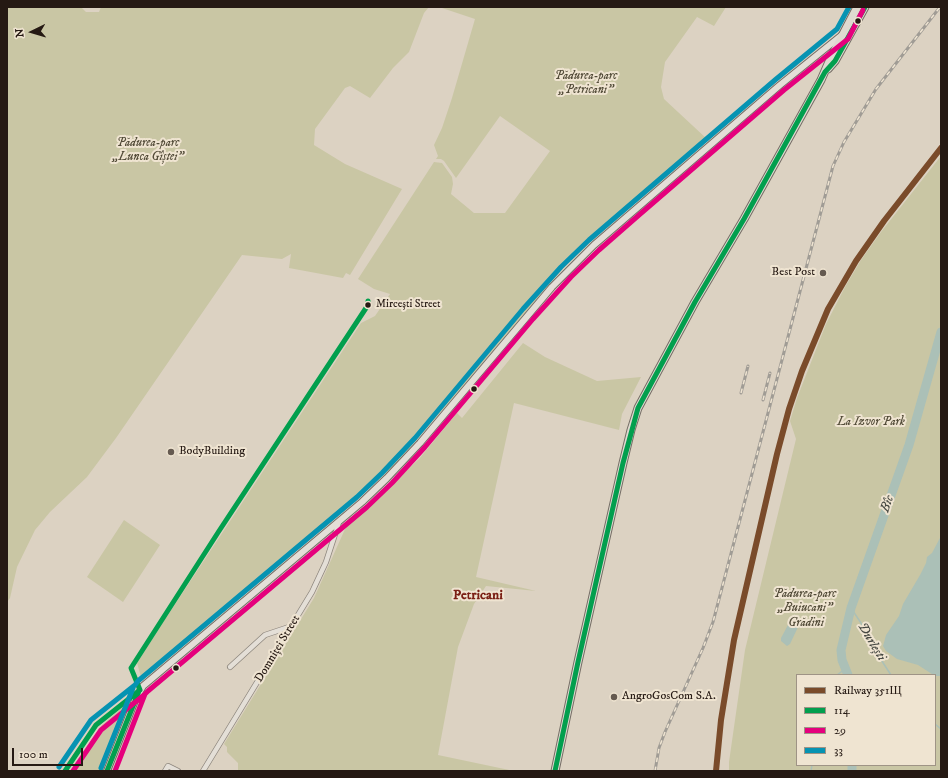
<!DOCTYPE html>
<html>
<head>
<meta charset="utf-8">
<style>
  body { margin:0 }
  #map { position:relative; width:948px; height:778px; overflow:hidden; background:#dcd2c2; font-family:"IM FELL DW Pica",serif }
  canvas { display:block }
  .frame { position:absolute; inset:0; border:8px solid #251913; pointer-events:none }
  .legend { position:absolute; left:796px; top:674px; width:140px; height:92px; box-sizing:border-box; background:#efe4d1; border:1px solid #9e9385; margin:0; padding:5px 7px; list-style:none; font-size:12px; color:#251913 }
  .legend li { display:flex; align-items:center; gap:8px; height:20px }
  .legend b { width:20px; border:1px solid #9e9385 }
  .north { position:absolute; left:12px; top:12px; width:40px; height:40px; -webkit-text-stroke:3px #efe4d1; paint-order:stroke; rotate:265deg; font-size:11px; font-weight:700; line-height:16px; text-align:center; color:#251913 }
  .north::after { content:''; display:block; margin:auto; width:14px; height:18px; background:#251913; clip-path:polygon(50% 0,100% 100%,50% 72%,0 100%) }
  .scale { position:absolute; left:12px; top:748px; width:71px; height:18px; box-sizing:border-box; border:2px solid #251913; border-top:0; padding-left:5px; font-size:12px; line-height:14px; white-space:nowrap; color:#251913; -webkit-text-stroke:3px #efe4d1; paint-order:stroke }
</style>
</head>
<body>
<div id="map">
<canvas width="948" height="778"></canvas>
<div class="frame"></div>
<ul class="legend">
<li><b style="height:5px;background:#7a4b2a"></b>Railway 351Щ</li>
<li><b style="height:5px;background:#029f4e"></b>114</li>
<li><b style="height:5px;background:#e5007d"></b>29</li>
<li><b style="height:5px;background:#0693b2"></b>33</li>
</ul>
<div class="north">N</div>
<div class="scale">100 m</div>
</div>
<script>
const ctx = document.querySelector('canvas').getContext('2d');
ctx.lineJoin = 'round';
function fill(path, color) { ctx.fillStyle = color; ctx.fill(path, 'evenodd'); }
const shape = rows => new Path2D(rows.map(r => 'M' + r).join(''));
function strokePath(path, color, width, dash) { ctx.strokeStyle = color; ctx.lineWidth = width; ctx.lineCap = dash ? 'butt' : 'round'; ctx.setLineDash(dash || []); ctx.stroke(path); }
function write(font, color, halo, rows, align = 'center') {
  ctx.font = font + ' "IM FELL DW Pica",serif'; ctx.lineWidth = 4; ctx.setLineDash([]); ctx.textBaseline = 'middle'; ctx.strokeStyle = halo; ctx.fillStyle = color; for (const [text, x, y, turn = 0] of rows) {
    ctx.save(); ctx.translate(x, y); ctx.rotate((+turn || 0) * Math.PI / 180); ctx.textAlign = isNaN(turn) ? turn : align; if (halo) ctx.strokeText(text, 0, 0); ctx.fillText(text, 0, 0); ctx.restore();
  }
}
fill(shape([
  [7,7,81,7,86,12,99,12,101,7,429,7,424,13,409,52,393,68,370,98,350,86,345,88,315,129,314,145,345,164,402,189,350,275,346,273,343,278,289,268,291,254,282,259,242,255,116,438,87,477,50,512,35,530,17,567,10,598,7,602],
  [439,7,726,7,714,26,697,17,665,62,661,87,664,99,707,139,610,220,580,248,446,406,392,468,153,672,143,678,141,677,137,663,162,624,361,323,375,316,390,294,374,289,358,279,434,162,442,163,452,177,453,184,451,194,474,213,505,213,550,151,500,116,456,178,444,161,441,159,436,159,438,156,434,145,442,128,452,98,475,19],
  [941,156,941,771,729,771,729,762,745,650,796,439,790,421,797,398,826,324,845,287,861,260,881,232],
  [797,675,935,675,935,765,797,765],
  [523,343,545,357,597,381,641,377,622,414,619,430,514,403,476,577,536,591,486,586,474,604,458,647,438,755,514,771,238,771,238,763,227,752,227,747,224,744,314,598,346,527,419,459,457,413,462,418],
  [124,520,160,545,123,602,87,577],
  [126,704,129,704,102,771,72,771,102,725]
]), '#c9c6a4');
fill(shape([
  [941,536,941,676,935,676,918,665,897,659,886,651,883,646,886,635,899,616,903,604,920,575,926,563,927,557,932,553],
  [793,622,799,625,790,644,787,646,781,641,781,638,788,625]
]), '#abc0b7');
strokePath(shape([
  [851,608,861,623,867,638,891,675],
  [837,675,845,669],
  [935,724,941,729],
  [811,771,812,765]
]), '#abc0b7', 1.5);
strokePath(shape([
  [848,675,842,660,841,650,851,608,909,445,941,332],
  [852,771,852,765]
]), '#abc0b7', 9);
const minor = shape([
  [230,667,265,635,292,626],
  [165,771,168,766,178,771],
  [203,771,312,592,326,562,339,522]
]);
const secondary = shape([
  [107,771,136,698,143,686,362,502,387,478,420,443,552,287,594,245,780,85,842,35]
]);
const primary = shape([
  [828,69,835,61,865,7],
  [555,771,578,662,623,463,631,430,638,408,695,302,744,219,821,80,831,57,857,7]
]);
strokePath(minor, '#8d867d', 6);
strokePath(secondary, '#746d65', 8);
strokePath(primary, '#746d65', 9);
strokePath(minor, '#e4dfd7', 4.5);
strokePath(secondary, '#e4dfd7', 6);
strokePath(primary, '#dfdad0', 7);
const rail = shape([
  [741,393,748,366],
  [763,400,770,373],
  [655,771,659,748,665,732,703,648,713,622,833,166,844,142,876,89,940,7]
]);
strokePath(rail, '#a09c95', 3);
strokePath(rail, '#efe4d1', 1.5, [4.5]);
strokePath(shape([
  [140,690,131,668,219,531,368,305,368,301],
  [65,771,96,725,140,690],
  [107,771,139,691],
  [555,771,578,662,623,463,638,408,695,302,744,219,825,72,835,61,865,7]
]), '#029f4e', 5);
strokePath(shape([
  [73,771,101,730,144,695,148,691,367,507,392,483,425,447,533,319,571,277,599,250,639,215,784,90,848,39,863,10],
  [115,771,145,694]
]), '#e5007d', 5);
strokePath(shape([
  [59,767,91,720,135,685,138,681,357,497,382,473,415,438,523,309,561,267,589,240,775,80,837,29,849,7],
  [101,768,133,688]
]), '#0693b2', 5);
strokePath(shape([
  [716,771,721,720,734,640,777,454,789,409,802,371,828,309,856,261,884,221,941,148]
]), '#7a4b2a', 6);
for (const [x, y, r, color] of [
  [858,21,3.5,"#251913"],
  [823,273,4,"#655a50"],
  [368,305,3.5,"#251913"],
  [474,389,3.5,"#251913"],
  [171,452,4,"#655a50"],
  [176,668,3.5,"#251913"],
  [614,697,4,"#655a50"]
]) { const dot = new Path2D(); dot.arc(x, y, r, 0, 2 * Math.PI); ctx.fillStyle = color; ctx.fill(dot); strokePath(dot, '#efe4d1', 1.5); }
write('11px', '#251913', '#efe4d1', [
  ["Mircești Street",376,305]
], 'left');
write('italic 12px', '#514a37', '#efe4d1', [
  ["Pădurea-parc",586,77],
  ["„Petricani”",586,91],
  ["Pădurea-parc",148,144],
  ["„Lunca Gîștei”",148,158],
  ["La Izvor Park",871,423],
  ["Pădurea-parc",805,595],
  ["„Buiucani”",805,609],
  ["Grădini",806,624]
]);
write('12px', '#251913', '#efe4d1', [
  ["Best Post",815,273,"right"],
  ["BodyBuilding",179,452],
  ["AngroGosCom S.A.",622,697]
], 'left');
write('12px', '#251913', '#efe4d1', [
  ["Domniței Street",278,649,-59]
]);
write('italic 13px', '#474943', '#efe4d1', [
  ["Bîc",888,504,-70],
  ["Durlești",871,642,59]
]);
write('bold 14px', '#7a1f14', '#efe4d1', [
  ["Petricani",478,596]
]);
</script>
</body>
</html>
